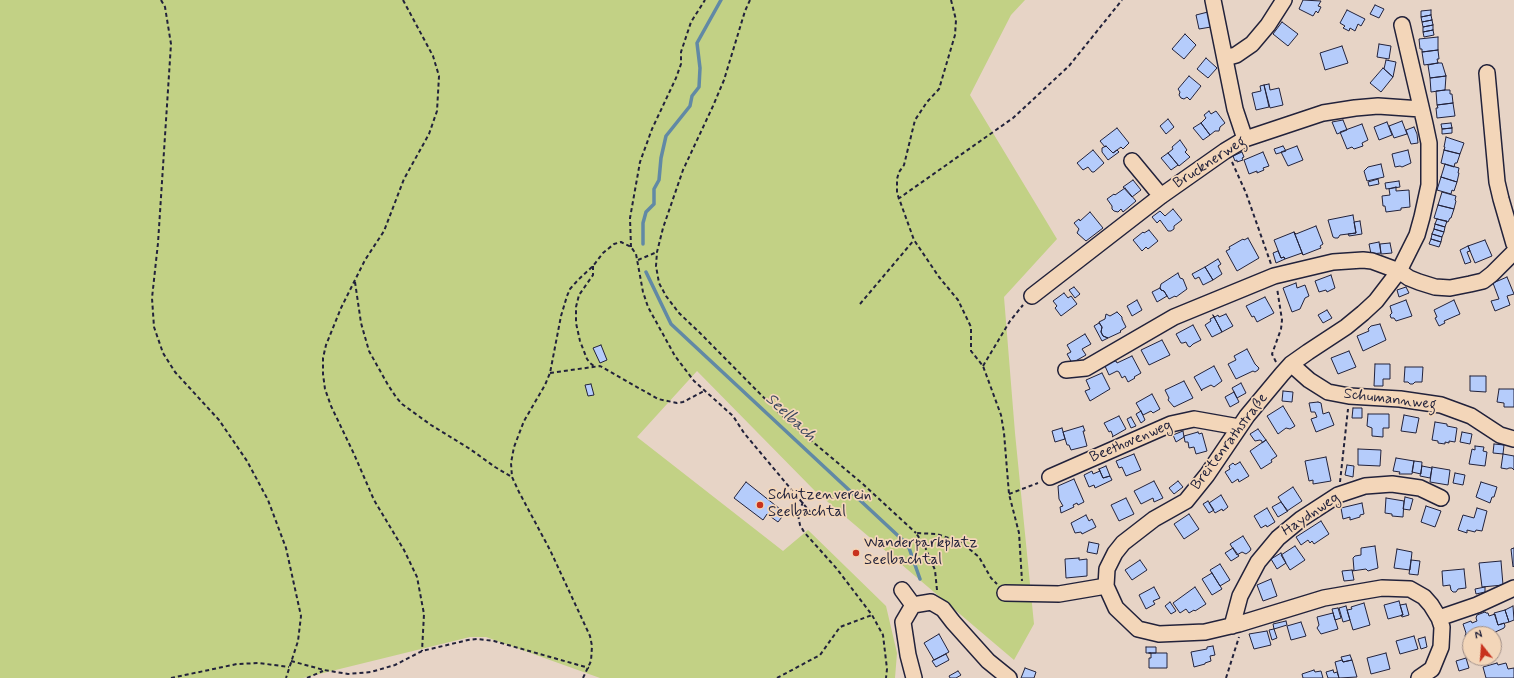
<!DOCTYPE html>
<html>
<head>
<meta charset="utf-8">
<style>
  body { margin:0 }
  #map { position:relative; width:1514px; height:678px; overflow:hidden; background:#e7d4c6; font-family:Mynerve,sans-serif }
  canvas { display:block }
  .north { position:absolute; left:1462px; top:626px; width:40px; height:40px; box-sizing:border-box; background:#f3d6b9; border:1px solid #9f8e87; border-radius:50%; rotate:343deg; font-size:11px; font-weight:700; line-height:16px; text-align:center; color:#22223b }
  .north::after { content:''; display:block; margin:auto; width:14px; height:18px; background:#c8321e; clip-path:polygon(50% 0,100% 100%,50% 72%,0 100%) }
</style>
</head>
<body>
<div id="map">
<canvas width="1514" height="678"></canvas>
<div class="north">N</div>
</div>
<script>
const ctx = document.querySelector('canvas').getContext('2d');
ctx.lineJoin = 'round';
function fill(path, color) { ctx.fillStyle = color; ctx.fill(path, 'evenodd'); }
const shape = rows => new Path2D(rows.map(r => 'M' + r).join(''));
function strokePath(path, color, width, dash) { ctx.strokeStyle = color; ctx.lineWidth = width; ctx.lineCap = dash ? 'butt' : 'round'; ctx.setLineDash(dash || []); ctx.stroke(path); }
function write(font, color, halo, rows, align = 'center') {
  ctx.font = font + ' Mynerve,sans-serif'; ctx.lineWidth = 3.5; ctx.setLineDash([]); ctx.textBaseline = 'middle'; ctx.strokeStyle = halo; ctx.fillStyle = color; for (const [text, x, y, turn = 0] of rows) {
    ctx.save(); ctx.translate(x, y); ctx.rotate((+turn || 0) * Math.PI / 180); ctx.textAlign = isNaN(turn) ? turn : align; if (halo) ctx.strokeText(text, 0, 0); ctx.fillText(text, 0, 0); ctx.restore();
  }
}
fill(shape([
  [0,0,1025,0,1011,15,970,95,1057,239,1004,297,1015,433,1034,624,1014,660,815,491,697,371,637,437,783,551,808,530,886,606,897,653,895,678,600,678,486,637,470,637,303,678,0,678]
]), '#c2d185');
strokePath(shape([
  [643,244,643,223,646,212,654,204,654,189,659,180,661,158,666,136,690,106,692,96,699,87,700,68,697,43,721,0],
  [646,272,671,324,908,545,920,579]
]), '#6189a5', 3.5);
const building = shape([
  [1303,0,1321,1,1318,6,1321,7,1318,13,1316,11,1313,16,1299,9,1303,0],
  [1375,5,1384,9,1379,18,1370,14,1375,5],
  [1347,10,1365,19,1361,26,1358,24,1355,31,1350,28,1349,31,1343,28,1345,26,1340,23,1347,10],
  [1431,10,1431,15,1421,17,1421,11,1431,10],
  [1208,12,1211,27,1199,29,1196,15,1208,12],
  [1431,15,1432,20,1422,22,1421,17,1431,15],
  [1432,20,1433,25,1423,27,1422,22,1432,20],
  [1282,22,1298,34,1288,46,1273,34,1282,22],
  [1433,25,1433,30,1423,32,1423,27,1433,25],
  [1433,30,1434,35,1424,37,1423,32,1433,30],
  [1185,34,1196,45,1184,59,1172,49,1185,34],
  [1438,37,1438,50,1422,52,1422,49,1420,49,1419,39,1438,37],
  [1379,44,1391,46,1389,59,1377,57,1379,44],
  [1342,46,1348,63,1325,70,1320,53,1342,46],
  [1438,50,1439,59,1437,59,1438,63,1424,65,1422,52,1438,50],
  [1206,58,1217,68,1208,78,1197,69,1206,58],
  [1386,60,1396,62,1393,77,1384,69,1386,60],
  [1438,63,1442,63,1446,76,1430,78,1428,65,1438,63],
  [1383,68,1393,77,1381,92,1370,83,1383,68],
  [1189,76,1201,86,1190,100,1187,97,1184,99,1181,98,1179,95,1180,92,1178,89,1189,76],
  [1446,76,1445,90,1431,92,1430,78,1446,76],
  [1269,84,1270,90,1279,88,1283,105,1270,108,1264,85,1269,84],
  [1264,85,1269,107,1256,110,1252,93,1261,91,1260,86,1264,85],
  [1445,90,1450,90,1450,94,1452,94,1453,103,1437,105,1436,91,1445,90],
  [1453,103,1455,116,1437,118,1436,108,1438,108,1437,105,1453,103],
  [1209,111,1211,114,1216,111,1225,123,1220,127,1219,131,1215,131,1210,135,1201,123,1206,118,1204,115,1209,111],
  [1168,119,1174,127,1166,134,1160,126,1168,119],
  [1343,120,1347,130,1337,134,1332,122,1343,120],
  [1402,121,1407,134,1394,138,1389,126,1402,121],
  [1387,122,1392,135,1379,140,1374,127,1387,122],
  [1201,123,1210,135,1203,140,1193,128,1201,123],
  [1451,123,1452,128,1442,129,1441,124,1451,123],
  [1362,124,1368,140,1362,143,1363,146,1354,149,1352,147,1347,149,1340,132,1362,124],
  [1414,127,1417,134,1418,143,1411,144,1406,130,1414,127],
  [1117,128,1129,143,1123,149,1121,147,1113,153,1106,146,1105,147,1100,141,1117,128],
  [1452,128,1452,133,1442,134,1442,129,1452,128],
  [1446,137,1464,143,1460,154,1444,150,1445,147,1444,147,1446,137],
  [1180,140,1187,150,1185,152,1190,157,1179,166,1168,153,1173,149,1172,147,1180,140],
  [1106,146,1113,153,1117,150,1119,152,1108,160,1102,152,1102,148,1106,146],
  [1283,146,1286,151,1276,154,1274,149,1283,146],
  [1297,146,1303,160,1288,166,1281,152,1297,146],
  [1093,150,1104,163,1094,172,1092,172,1088,167,1083,170,1077,163,1093,150],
  [1408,150,1411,163,1402,167,1400,166,1395,167,1392,154,1408,150],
  [1444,150,1460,154,1457,163,1455,163,1454,167,1441,163,1444,150],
  [1242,152,1244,157,1242,158,1243,160,1237,162,1237,160,1235,161,1233,156,1242,152],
  [1263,152,1269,166,1263,168,1264,170,1257,173,1257,171,1249,174,1244,160,1263,152],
  [1168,153,1178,165,1171,170,1161,158,1168,153],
  [1381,164,1384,177,1367,181,1364,171,1368,167,1381,164],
  [1445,164,1459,168,1458,173,1459,173,1457,182,1441,177,1445,164],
  [1441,177,1457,182,1454,191,1452,190,1451,194,1437,190,1441,177],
  [1378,179,1379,184,1369,186,1368,182,1378,179],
  [1133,180,1141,190,1132,197,1123,187,1133,180],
  [1399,181,1400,187,1386,189,1385,183,1399,181],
  [1396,187,1396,191,1409,190,1410,207,1401,208,1401,210,1386,212,1385,206,1383,206,1382,196,1390,195,1389,189,1396,187],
  [1125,188,1136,201,1123,212,1121,209,1118,212,1114,211,1112,209,1112,206,1107,199,1114,194,1115,195,1125,188],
  [1442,192,1456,196,1455,200,1456,201,1454,209,1438,205,1442,192],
  [1438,205,1454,209,1451,218,1450,218,1448,222,1434,218,1438,205],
  [1173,209,1182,220,1174,226,1174,229,1171,231,1168,231,1160,220,1157,223,1152,217,1160,211,1165,216,1173,209],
  [1090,212,1103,228,1086,241,1077,233,1079,229,1074,223,1079,219,1080,221,1090,212],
  [1353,215,1356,233,1340,235,1338,238,1335,238,1333,237,1328,220,1353,215],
  [1437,219,1447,221,1445,227,1435,224,1437,219],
  [1360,221,1362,234,1349,236,1348,234,1356,233,1354,222,1360,221],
  [1435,224,1445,227,1444,232,1434,229,1435,224],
  [1316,226,1323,244,1320,246,1321,248,1303,255,1294,232,1296,234,1316,226],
  [1434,229,1444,232,1442,237,1432,234,1434,229],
  [1149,230,1158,241,1148,249,1146,247,1142,251,1133,240,1143,232,1144,233,1149,230],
  [1294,232,1303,255,1302,253,1285,259,1284,257,1281,258,1274,240,1294,232],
  [1432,234,1442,237,1441,242,1431,239,1432,234],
  [1248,238,1259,258,1237,271,1226,251,1230,249,1229,247,1243,239,1244,240,1248,238],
  [1431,239,1441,242,1439,247,1429,244,1431,239],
  [1485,240,1492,256,1475,263,1468,246,1485,240],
  [1379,242,1381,253,1371,254,1369,244,1379,242],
  [1390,243,1392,253,1381,254,1380,244,1390,243],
  [1468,246,1470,251,1467,252,1471,262,1465,264,1460,250,1468,246],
  [1278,251,1281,258,1284,257,1285,259,1276,263,1273,253,1278,251],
  [1218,259,1221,264,1218,266,1222,274,1213,280,1205,267,1218,259],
  [1205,267,1213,280,1203,285,1199,277,1195,279,1192,274,1205,267],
  [1178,273,1180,278,1183,279,1187,289,1176,297,1175,296,1169,299,1164,291,1161,290,1160,288,1161,284,1178,273],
  [1331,275,1335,288,1327,292,1326,290,1319,292,1315,281,1331,275],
  [1507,277,1514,294,1507,296,1510,305,1495,311,1491,301,1499,299,1493,283,1507,277],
  [1296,283,1297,288,1305,285,1309,296,1305,298,1300,309,1292,312,1283,288,1296,283],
  [1074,287,1080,294,1075,298,1069,290,1074,287],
  [1406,287,1409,293,1399,297,1397,290,1406,287],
  [1160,288,1161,290,1164,291,1167,296,1157,302,1152,292,1160,288],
  [1064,293,1068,298,1071,296,1077,304,1061,316,1055,308,1057,306,1053,301,1064,293],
  [1265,297,1274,313,1257,322,1254,316,1252,317,1246,306,1265,297],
  [1137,300,1142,310,1132,316,1127,306,1137,300],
  [1406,300,1412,316,1396,321,1394,318,1391,318,1390,315,1392,313,1390,306,1406,300],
  [1454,300,1460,314,1444,321,1445,323,1439,326,1435,318,1437,317,1434,310,1454,300],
  [1327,310,1332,318,1323,323,1318,315,1327,310],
  [1117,312,1122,317,1122,319,1126,327,1120,331,1121,332,1108,338,1103,336,1101,332,1102,327,1099,322,1105,319,1106,314,1110,316,1117,312],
  [1226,314,1233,326,1222,332,1213,315,1215,317,1218,315,1219,317,1226,314],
  [1213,315,1222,332,1212,337,1205,325,1211,321,1210,319,1214,317,1213,315],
  [1099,323,1102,327,1101,332,1103,336,1108,338,1102,341,1094,326,1099,323],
  [1380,324,1386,340,1363,351,1357,336,1369,331,1368,329,1371,326,1380,324],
  [1193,325,1201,340,1193,344,1190,347,1188,346,1186,342,1183,343,1181,343,1176,334,1193,325],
  [1085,334,1091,344,1082,349,1086,355,1072,363,1067,354,1071,352,1067,345,1085,334],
  [1162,340,1170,355,1149,365,1141,350,1162,340],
  [601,345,607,360,600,363,593,348,601,345],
  [1247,349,1255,364,1259,368,1258,370,1255,372,1253,371,1236,379,1228,364,1236,360,1234,356,1247,349],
  [1349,351,1356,367,1338,374,1331,358,1349,351],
  [1132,356,1141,373,1134,377,1135,378,1128,382,1125,376,1122,378,1119,372,1117,371,1109,375,1105,366,1106,363,1116,361,1117,363,1132,356],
  [1375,364,1390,364,1390,379,1383,379,1383,386,1374,386,1375,364],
  [1214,366,1222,381,1214,387,1211,385,1201,390,1202,391,1194,377,1214,366],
  [1405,367,1423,367,1422,382,1415,382,1413,384,1410,384,1408,382,1404,382,1405,367],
  [1102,373,1110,389,1090,401,1085,391,1090,389,1086,380,1102,373],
  [1470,376,1486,376,1486,392,1470,391,1470,376],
  [1184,381,1193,398,1174,407,1168,400,1169,398,1165,390,1184,381],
  [1241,383,1246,393,1237,398,1232,388,1241,383],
  [591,384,594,395,588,396,585,385,591,384],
  [1499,389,1514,389,1514,407,1504,407,1504,403,1497,402,1499,389],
  [1283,391,1293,392,1292,402,1282,401,1283,391],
  [1234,392,1239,402,1230,407,1225,397,1234,392],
  [1152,394,1160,409,1153,413,1151,411,1143,415,1136,403,1152,394],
  [1318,402,1321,403,1323,414,1329,412,1334,425,1316,432,1311,419,1317,417,1315,412,1311,412,1309,403,1318,402],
  [1283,406,1295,426,1290,429,1286,428,1278,434,1267,416,1283,406],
  [1353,408,1362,408,1362,418,1352,418,1353,408],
  [1141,411,1145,420,1141,423,1136,414,1141,411],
  [1368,414,1389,414,1389,428,1383,428,1383,437,1372,436,1372,428,1367,426,1368,414],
  [1404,415,1419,418,1416,433,1401,431,1404,415],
  [1119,416,1126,429,1112,437,1113,436,1111,431,1109,432,1104,423,1119,416],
  [1131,417,1136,426,1131,428,1127,419,1131,417],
  [1435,422,1447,424,1447,426,1457,428,1455,442,1449,441,1449,443,1445,442,1445,444,1438,443,1438,441,1432,440,1435,422],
  [1083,426,1085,431,1083,431,1087,446,1071,450,1069,445,1067,445,1063,432,1083,426],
  [1062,428,1065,439,1055,442,1052,431,1062,428],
  [1258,429,1266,440,1262,443,1262,441,1260,440,1255,441,1250,434,1258,429],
  [1183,431,1184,437,1176,442,1173,435,1183,431],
  [1198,432,1199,434,1202,433,1207,451,1196,454,1194,447,1189,448,1188,442,1185,442,1184,436,1198,432],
  [1462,432,1472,434,1470,444,1460,442,1462,432],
  [1266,440,1277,456,1271,460,1272,462,1261,469,1250,451,1266,440],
  [1494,444,1504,445,1503,454,1493,453,1494,444],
  [1475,446,1484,447,1483,451,1487,452,1485,466,1469,464,1472,449,1475,450,1475,446],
  [1358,449,1381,450,1380,466,1358,465,1358,449],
  [1134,454,1141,470,1126,476,1122,467,1119,468,1116,461,1134,454],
  [1503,454,1514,456,1514,470,1512,468,1509,468,1507,469,1501,468,1503,454],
  [1326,457,1331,481,1313,484,1313,480,1309,481,1305,461,1326,457],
  [1396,458,1414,461,1412,474,1399,474,1400,472,1393,471,1396,458],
  [1414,461,1422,462,1421,474,1412,472,1414,461],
  [1240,462,1249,476,1239,482,1238,479,1232,483,1225,472,1230,469,1229,466,1233,463,1235,465,1240,462],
  [1347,465,1354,466,1353,477,1345,475,1347,465],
  [1106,466,1110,476,1103,478,1099,469,1106,466],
  [1422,466,1432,468,1430,478,1420,476,1422,466],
  [1432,467,1450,470,1448,485,1430,482,1432,467],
  [1099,469,1103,478,1110,476,1112,480,1095,488,1094,485,1089,487,1084,475,1092,471,1093,474,1100,471,1099,469],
  [1455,473,1465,475,1463,485,1453,483,1455,473],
  [1074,479,1084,502,1078,505,1077,503,1073,505,1074,507,1061,513,1060,507,1063,506,1059,499,1058,486,1074,479],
  [1154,481,1163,498,1154,502,1153,498,1141,504,1134,491,1154,481],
  [1178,481,1183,487,1174,494,1169,488,1178,481],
  [746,482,785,513,778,522,767,514,763,520,734,498,746,482],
  [1481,482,1497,487,1494,497,1492,497,1490,503,1476,497,1481,482],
  [1293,487,1302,501,1287,511,1278,497,1293,487],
  [1221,495,1228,507,1223,511,1222,509,1215,513,1209,503,1221,495],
  [1405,497,1413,499,1410,510,1403,509,1405,497],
  [1126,498,1134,514,1119,521,1111,505,1126,498],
  [1386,498,1404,501,1403,517,1392,516,1392,514,1385,513,1386,498],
  [1208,501,1214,510,1209,513,1203,504,1208,501],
  [1281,502,1288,511,1278,517,1272,507,1281,502],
  [1362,503,1364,514,1360,515,1360,517,1350,520,1350,517,1343,519,1341,508,1362,503],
  [1426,506,1441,511,1435,527,1421,522,1426,506],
  [1267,508,1275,522,1267,527,1266,525,1261,528,1254,516,1267,508],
  [1477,508,1487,511,1482,531,1476,530,1475,532,1467,530,1467,533,1458,530,1463,515,1474,518,1477,508],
  [1189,514,1199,529,1184,539,1174,524,1189,514],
  [1086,515,1089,521,1092,519,1096,527,1082,534,1081,532,1075,533,1071,523,1086,515],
  [1321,521,1329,534,1314,544,1312,541,1310,543,1308,540,1301,545,1296,537,1321,521],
  [1243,536,1251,549,1250,551,1246,554,1242,552,1237,555,1230,544,1243,536],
  [1089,542,1099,544,1097,554,1087,552,1089,542],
  [1295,546,1305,560,1290,570,1281,555,1295,546],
  [1375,546,1378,568,1368,571,1366,569,1352,571,1354,570,1353,558,1355,556,1361,555,1361,548,1375,546],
  [1233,548,1239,556,1231,561,1225,553,1233,548],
  [1514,548,1514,566,1513,567,1511,549,1514,548],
  [1397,549,1412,552,1410,570,1394,568,1397,549],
  [1281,553,1286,563,1277,569,1271,559,1281,553],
  [1079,558,1079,560,1087,559,1087,576,1066,578,1065,559,1079,558],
  [1140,560,1147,570,1132,580,1125,570,1140,560],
  [1411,560,1420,561,1418,575,1409,574,1411,560],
  [1501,561,1503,585,1482,587,1479,563,1501,561],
  [1220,564,1230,580,1220,586,1210,570,1220,564],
  [1464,569,1466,588,1458,589,1456,592,1453,592,1451,590,1450,585,1443,586,1442,571,1464,569],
  [1352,570,1354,580,1344,581,1342,571,1352,570],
  [1212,573,1222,589,1212,595,1202,579,1212,573],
  [1271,579,1277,596,1263,601,1257,585,1271,579],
  [1154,587,1160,598,1153,601,1155,604,1146,609,1139,595,1154,587],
  [1195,587,1206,604,1195,611,1194,610,1189,613,1186,609,1180,613,1173,603,1195,587],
  [1485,587,1485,592,1476,594,1475,589,1485,587],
  [1399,601,1403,615,1388,619,1384,605,1399,601],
  [1170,602,1176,611,1171,614,1165,606,1170,602],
  [1364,603,1370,625,1353,630,1347,610,1352,609,1351,607,1364,603],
  [1406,604,1409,615,1402,617,1401,615,1403,615,1400,605,1406,604],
  [1346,606,1350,620,1343,622,1339,608,1346,606],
  [1513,606,1514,620,1509,622,1505,610,1513,606],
  [1338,608,1341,618,1335,620,1332,609,1338,608],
  [1505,610,1509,622,1498,625,1494,613,1505,610],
  [1485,612,1486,613,1488,613,1489,616,1495,614,1498,625,1504,623,1505,626,1504,628,1491,634,1470,634,1470,639,1466,638,1465,636,1466,633,1463,624,1471,621,1472,623,1477,621,1476,618,1477,615,1485,612],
  [1333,613,1338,629,1321,634,1317,628,1319,625,1317,617,1333,613],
  [1286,621,1287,625,1274,629,1273,624,1286,621],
  [1301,622,1306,636,1291,640,1287,626,1301,622],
  [1274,629,1277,638,1272,640,1269,630,1274,629],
  [1267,631,1271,645,1254,649,1249,634,1267,631],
  [939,634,949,652,934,660,924,643,939,634],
  [1414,636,1418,649,1400,654,1396,641,1414,636],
  [1425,637,1427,647,1421,649,1418,639,1425,637],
  [1213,646,1215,655,1210,656,1211,661,1205,663,1205,664,1194,667,1191,652,1207,649,1207,647,1213,646],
  [1146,647,1156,647,1156,653,1146,653,1146,647],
  [1149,653,1167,653,1167,668,1149,668,1149,658,1151,658,1151,653,1149,653],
  [1386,653,1390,669,1371,674,1367,658,1386,653],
  [946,654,949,660,936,667,932,661,946,654],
  [1350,655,1352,660,1343,662,1341,657,1350,655],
  [1466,658,1469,668,1459,671,1456,661,1466,658],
  [1342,660,1343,662,1352,660,1357,677,1339,678,1335,662,1342,660],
  [1497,663,1498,665,1506,663,1508,669,1514,668,1514,678,1486,678,1483,667,1497,663],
  [1025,668,1036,672,1034,678,1021,678,1025,668],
  [1314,670,1315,672,1321,671,1323,678,1303,678,1302,674,1314,670],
  [1333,670,1334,673,1337,672,1339,678,1328,678,1326,672,1333,670],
  [958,671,961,675,956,678,950,678,949,676,958,671]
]);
fill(building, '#b5ccfb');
strokePath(building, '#22223b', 1);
const minor = shape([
  [1213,0,1235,109,1245,139],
  [1402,25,1425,124,1429,143,1429,185,1422,217,1417,235,1399,271,1376,301,1363,313,1346,327,1308,352,1291,364,1282,374,1247,416,1207,475,1186,501,1154,519,1123,543,1115,553,1107,569,1106,586,1116,608,1138,629,1159,634,1205,632,1239,624,1324,598,1382,588,1410,589,1424,597,1431,605,1439,618,1442,627,1441,647,1432,669,1419,678],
  [1225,58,1236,55,1252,44,1268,25,1284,0],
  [1487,73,1497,182,1501,199,1514,244],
  [1132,161,1161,196],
  [1032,296,1161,196,1225,151,1245,139,1323,113,1355,108,1378,106,1421,109],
  [1291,364,1309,380,1328,392,1349,396,1400,399,1441,405,1471,416,1500,435,1514,439],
  [1066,370,1086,368,1174,317,1274,276,1333,262,1363,260,1372,261,1399,271,1409,278,1419,282,1435,287,1450,288,1470,284,1483,281,1492,274,1514,252],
  [1050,477,1171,424,1194,419,1239,427],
  [902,590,913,605],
  [1005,593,1059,594,1106,586],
  [913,605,931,602,943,609,953,622,988,661,1009,678],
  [913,605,903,622,908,655,914,678],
  [1439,618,1477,605,1514,588],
  [1232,626,1240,596,1258,562,1278,538,1301,519,1338,495,1365,486,1392,484,1420,488,1441,498]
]);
strokePath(minor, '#22223b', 18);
strokePath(shape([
  [161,0,165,7,171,44,158,243,152,298,154,327,163,353,175,372,219,420,247,461,268,500,286,548,301,616,298,641,286,678],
  [403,0,433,56,439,76,437,111,429,134,404,179,384,231,365,260,341,308,326,345,323,358,323,374,325,389,331,406,354,454,374,500,404,550,417,577,424,614,422,651],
  [750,0,745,11,724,80,713,106,683,170,663,228,657,252,656,266,659,283,666,296,679,313,699,332,781,415,864,485,916,533],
  [951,0,956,20,955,35,939,89,927,102,915,120,904,165,899,172,897,179,897,193,914,240,939,277,958,300,971,327,971,351,983,366,1001,415,1004,433,1009,494,1019,533,1022,581],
  [1232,162,1246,193,1271,264],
  [898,199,1013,118,1069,66,1122,0],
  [631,247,630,218,640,162,652,129,676,78,681,64,681,52,691,22,705,0],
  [638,260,657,252],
  [593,266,593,275,579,295,576,307,576,323,580,341,587,359,590,363,595,367],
  [355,282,361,323,369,351,388,385,396,397,402,404,431,425,470,449,495,467,512,477],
  [860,304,914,240],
  [1276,362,1272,354,1281,329,1282,320,1277,288],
  [983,366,1010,321,1023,305],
  [550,373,600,366,658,399,677,403,683,402,704,391],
  [1340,482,1348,409],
  [1009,494,1038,483],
  [803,502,798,515,800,525,804,532,837,569,872,615,883,635,887,669,886,678],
  [937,590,935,570,925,547,916,533,937,534,961,542,979,557,991,578,997,584],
  [291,661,324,670,348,674,371,672,395,665,422,651,468,640,477,639,494,641,589,668],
  [171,678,237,664,259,663,289,667],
  [307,678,323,671],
  [583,678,591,661,592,646,590,636,550,550,519,492,512,477,511,463,514,447,524,421,545,385,550,373,561,316,567,296,570,289,578,280,593,266,603,253,614,244,621,242,631,247,636,254,643,292,648,307,675,356,694,381,733,416,744,433,811,513],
  [777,678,820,655,840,627,872,615],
  [1226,678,1239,637]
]), '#22223b', 2, [4, 3]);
strokePath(minor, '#f3d6b9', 15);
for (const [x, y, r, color] of [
  [760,505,4,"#c8321e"],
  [856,553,4,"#c8321e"]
]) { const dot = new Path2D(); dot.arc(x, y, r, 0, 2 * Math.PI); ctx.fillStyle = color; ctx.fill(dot); strokePath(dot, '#f3d6b9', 1.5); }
write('15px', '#22223b', '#f3d6b9', [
  ["Brucknerweg",1210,163,-33],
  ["Schumannweg",1390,400,7],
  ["Beethovenweg",1131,442,-23],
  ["Breitenrathstraße",1230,442,-53],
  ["Haydnweg",1311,515,-34]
]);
write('15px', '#22223b', '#f3d6b9', [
  ["Schützenverein",768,496],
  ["Seelbachtal",768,513],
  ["Wanderparkplatz",864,544],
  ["Seelbachtal",864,561]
], 'left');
write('italic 16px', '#37445e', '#f3d6b9', [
  ["Seelbach",790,418,43]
]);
</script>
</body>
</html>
